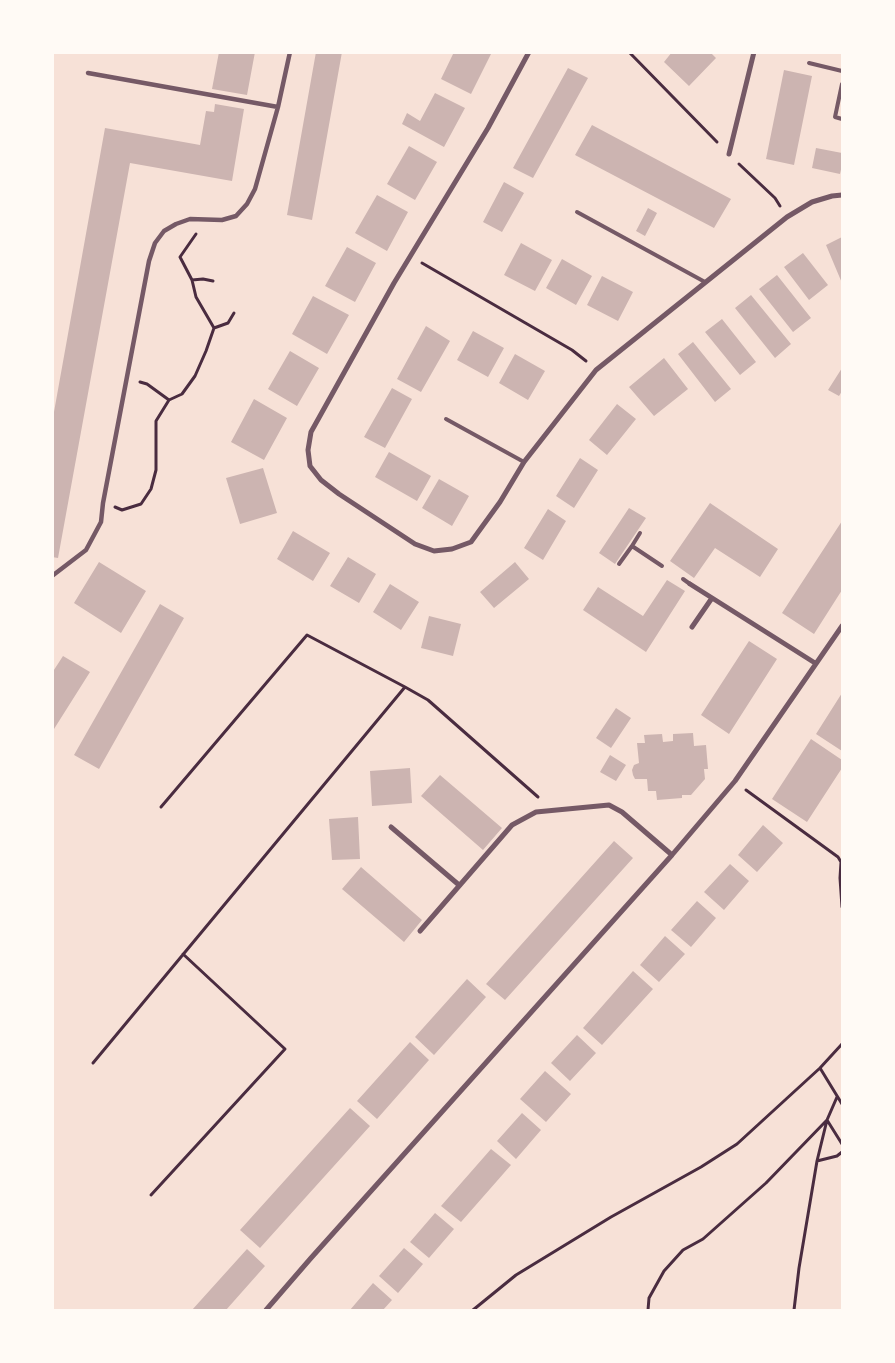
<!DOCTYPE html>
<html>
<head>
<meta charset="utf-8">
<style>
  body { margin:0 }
  #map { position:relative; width:895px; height:1363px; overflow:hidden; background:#f7e1d7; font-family:Ubuntu,sans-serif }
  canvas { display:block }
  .frame { position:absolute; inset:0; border:54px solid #fffaf5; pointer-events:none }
</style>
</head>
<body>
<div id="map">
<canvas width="895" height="1363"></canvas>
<div class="frame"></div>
</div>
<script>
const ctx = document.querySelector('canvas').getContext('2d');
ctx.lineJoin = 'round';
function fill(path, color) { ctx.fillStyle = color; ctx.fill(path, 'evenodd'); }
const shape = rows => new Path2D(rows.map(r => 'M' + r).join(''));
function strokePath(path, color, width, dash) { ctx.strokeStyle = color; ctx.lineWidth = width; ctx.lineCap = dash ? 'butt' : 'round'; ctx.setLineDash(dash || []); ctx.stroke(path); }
fill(shape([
  [219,52,255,52,247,95,212,89],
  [316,52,342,52,312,220,287,215],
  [454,52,488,52,491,54,471,94,441,79],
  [672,52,710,52,716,58,689,86,664,62],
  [568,68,588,78,533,178,513,168],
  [784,70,812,76,794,165,766,159],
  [435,93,465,108,444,147,402,124,407,113,420,121],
  [215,104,244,109,232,181,130,163,58,558,52,557,52,423,105,128,200,145,206,111,214,112],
  [592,125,731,199,714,228,575,155],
  [409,146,437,162,415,200,387,184],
  [816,148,842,153,842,165,840,174,812,168],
  [504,182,524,193,502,232,483,222],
  [377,195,408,212,387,251,355,233],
  [648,208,657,213,645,236,636,231],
  [842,237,842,283,826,245],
  [521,243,552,260,535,291,504,275],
  [347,247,376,263,355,302,325,286],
  [803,253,828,285,809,300,784,267],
  [562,259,592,276,576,305,546,288],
  [777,275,811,318,793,332,759,289],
  [602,276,633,292,618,321,587,305],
  [751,295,791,344,775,358,735,308],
  [313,296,349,315,327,354,292,334],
  [722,319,756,362,740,375,705,332],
  [426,326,450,341,421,392,397,379],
  [473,331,504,348,488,377,457,360],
  [693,342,731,389,715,402,678,354],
  [290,351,319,368,297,406,268,389],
  [515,354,545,371,528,400,499,383],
  [664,358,688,389,654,416,629,387],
  [842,368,842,391,839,396,828,390],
  [392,388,412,399,385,448,364,437],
  [254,399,287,418,264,460,231,442],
  [617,404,636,419,607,455,589,440],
  [389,452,431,476,417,501,375,477],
  [580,458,598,470,574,508,556,496],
  [263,468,277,513,240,524,226,478],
  [439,479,469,496,452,526,422,508],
  [710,503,778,549,760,577,715,548,694,578,670,561],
  [629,508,646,518,615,564,599,553],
  [548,509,566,521,543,560,524,548],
  [842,521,842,590,814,634,782,613],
  [293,531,330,553,313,581,277,559],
  [348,557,376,574,359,603,330,586],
  [99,562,146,591,121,633,74,603],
  [515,562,529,579,494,608,480,592],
  [667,580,685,591,646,652,583,610,598,587,643,616],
  [390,584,419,602,401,630,373,612],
  [160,604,184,618,99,769,74,755],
  [429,616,461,624,453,656,421,648],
  [749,641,777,659,729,734,701,715],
  [63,656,90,672,54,729,52,728,52,673],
  [842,693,842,751,816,734],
  [616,708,631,718,611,748,596,738],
  [693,733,694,746,706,745,708,769,704,769,705,779,691,795,682,795,682,798,657,800,656,791,648,791,647,779,635,779,633,775,632,770,634,765,639,763,637,743,645,743,644,735,662,734,663,742,673,741,673,734],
  [811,739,842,760,842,768,807,822,772,799],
  [610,755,626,765,616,781,600,772],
  [410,768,412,803,372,806,370,771],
  [440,775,502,828,483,850,421,796],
  [358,817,360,859,332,860,329,819],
  [763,825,783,843,757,872,738,855],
  [614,841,633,858,505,1000,486,984],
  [730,864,749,881,724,910,704,892],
  [361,867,422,920,404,942,342,889],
  [697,901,716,918,691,947,671,930],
  [665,936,685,954,659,982,640,965],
  [633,971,653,989,602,1045,583,1028],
  [467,979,486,997,434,1055,415,1037],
  [577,1035,596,1053,570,1081,551,1063],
  [410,1042,429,1060,377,1119,357,1101],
  [545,1071,571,1094,546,1122,520,1099],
  [350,1108,370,1126,260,1248,240,1230],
  [522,1113,541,1130,516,1159,497,1141],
  [491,1149,511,1165,461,1222,441,1206],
  [435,1213,454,1229,429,1258,410,1242],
  [404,1248,423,1264,398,1293,379,1276],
  [247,1249,265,1266,226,1310,192,1310],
  [373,1283,392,1300,383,1310,350,1310]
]), '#ccb4b1');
strokePath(shape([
  [629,52,717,142],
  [739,164,775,198,780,206],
  [422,263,572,350,586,361],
  [192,280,180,257,196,234],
  [213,281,203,279,192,280,196,297,214,328],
  [140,382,147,384,169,400],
  [115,507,122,510,141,504,151,489,156,470,156,421,169,400,182,394,195,376,206,351,214,328,228,323,234,313],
  [746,790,838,857,841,862,840,878,842,907],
  [161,807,307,635,405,687],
  [93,1063,405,687,428,700,538,797],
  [820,1068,842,1104],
  [837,1097,827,1120,842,1144],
  [151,1195,285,1049,183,954],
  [473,1310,516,1275,611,1217,701,1167,737,1144,820,1068,842,1044],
  [648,1310,649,1298,664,1271,683,1250,703,1239,766,1183,827,1120,817,1161],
  [794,1310,799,1268,817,1161,837,1156,842,1152]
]), '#4a2c40', 3);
strokePath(shape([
  [809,63,842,71],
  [842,84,835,117,842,119],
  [577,212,705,282],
  [446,419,524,462],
  [640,533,632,546,662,566],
  [619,564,632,546],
  [683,579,690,584]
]), '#755966', 4);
strokePath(shape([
  [88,73,278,107],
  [52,576,86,550,101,522,103,503,149,261,155,243,164,231,176,224,190,219,222,220,236,216,247,204,255,189,278,107,290,52]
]), '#755966', 4.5);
strokePath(shape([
  [529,52,488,128,394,283,311,432,308,450,310,466,321,480,339,494,415,544,434,551,452,549,471,542,500,502,524,462,596,370,787,217,812,202,832,196,842,195],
  [729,154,754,52],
  [690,584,815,663],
  [692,627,712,598],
  [391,827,459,885],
  [420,931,512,825,536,812,609,805,622,812,672,855],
  [266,1310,311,1258,672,855,735,781,842,626]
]), '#755966', 5);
</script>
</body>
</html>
